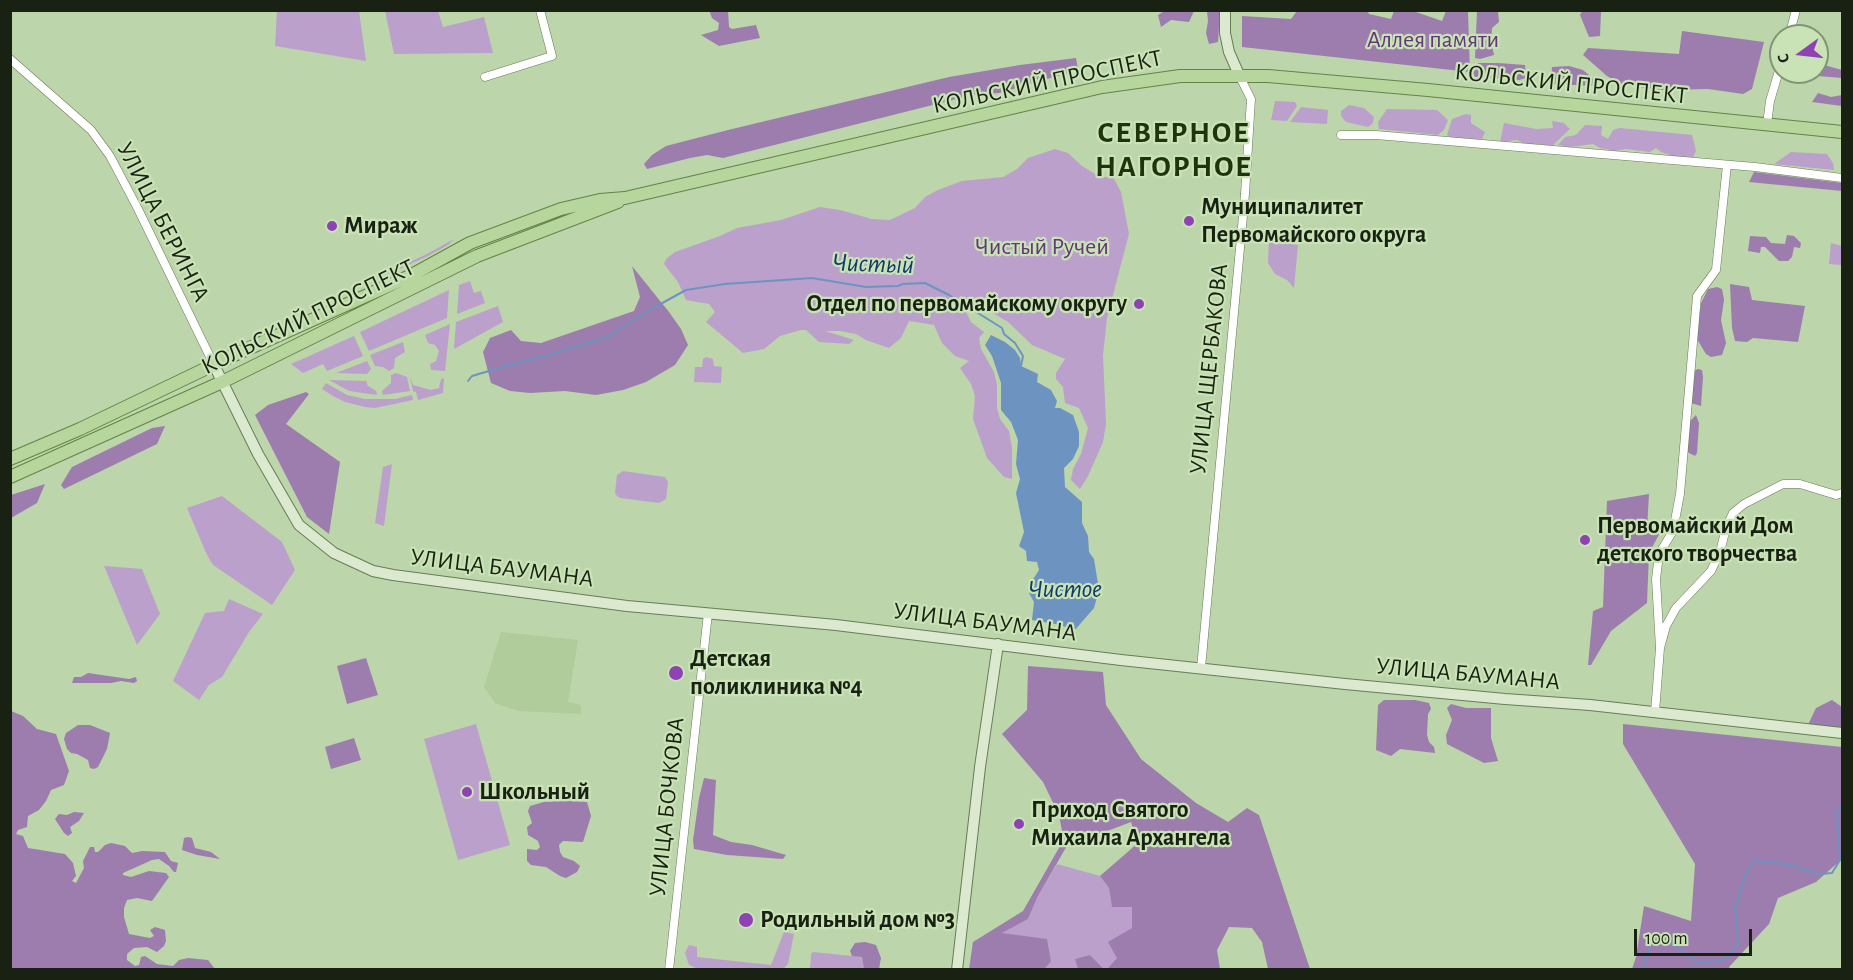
<!DOCTYPE html>
<html>
<head>
<meta charset="utf-8">
<style>
  body { margin:0 }
  #map { position:relative; width:1853px; height:980px; overflow:hidden; background:#bcd5aa; font-family:"Alegreya Sans",sans-serif }
  canvas { display:block }
  .frame { position:absolute; inset:0; border:12px solid #192212; pointer-events:none }
  .north { position:absolute; left:1769px; top:24px; width:60px; height:60px; box-sizing:border-box; background:#c9e2b6; border:2px solid #839574; border-radius:50%; rotate:255deg; font-size:16px; font-weight:700; line-height:24px; text-align:center; color:#192212 }
  .north::after { content:''; display:block; margin:auto; width:21px; height:27px; background:#8e42b4; clip-path:polygon(50% 0,100% 100%,50% 72%,0 100%) }
  .scale { position:absolute; left:1634px; top:929px; width:118px; height:27px; box-sizing:border-box; border:3px solid #192212; border-top:0; padding-left:8px; font-size:18px; line-height:21px; white-space:nowrap; color:#192212; -webkit-text-stroke:4px #c9e2b6; paint-order:stroke }
</style>
</head>
<body>
<div id="map">
<canvas width="1853" height="980"></canvas>
<div class="frame"></div>
<div class="north">С</div>
<div class="scale">100 m</div>
</div>
<script>
const ctx = document.querySelector('canvas').getContext('2d');
ctx.lineJoin = 'round';
function fill(path, color) { ctx.fillStyle = color; ctx.fill(path, 'evenodd'); }
const shape = rows => new Path2D(rows.map(r => 'M' + r).join(''));
function strokePath(path, color, width, dash) { ctx.strokeStyle = color; ctx.lineWidth = width; ctx.lineCap = dash ? 'butt' : 'round'; ctx.setLineDash(dash || []); ctx.stroke(path); }
function write(font, color, halo, rows, align = 'center') {
  ctx.font = font + ' "Alegreya Sans",sans-serif'; ctx.lineWidth = 4.5; ctx.setLineDash([]); ctx.textBaseline = 'middle'; ctx.strokeStyle = halo; ctx.fillStyle = color; for (const [text, x, y, turn = 0] of rows) {
    ctx.save(); ctx.translate(x, y); ctx.rotate((+turn || 0) * Math.PI / 180); ctx.textAlign = isNaN(turn) ? turn : align; if (halo) ctx.strokeText(text, 0, 0); ctx.fillText(text, 0, 0); ctx.restore();
  }
}
fill(shape([
  [501,632,578,640,568,702,581,705,581,714,518,711,495,703,484,687]
]), '#afcc9a');
fill(shape([
  [277,11,359,11,366,61,275,46],
  [385,11,438,11,443,27,484,17,493,53,394,54],
  [1275,101,1295,102,1297,106,1287,121,1271,120],
  [1349,105,1364,108,1374,117,1373,123,1368,127,1346,122,1341,116,1341,111],
  [1301,107,1328,110,1327,124,1290,122],
  [1387,109,1437,110,1448,120,1444,130,1438,135,1379,129,1378,122],
  [1466,114,1471,115,1471,123,1485,132,1482,139,1451,138,1447,135,1452,119],
  [1552,121,1564,123,1570,129,1551,147,1541,144,1525,144,1517,140,1500,142,1504,123,1536,129,1553,128],
  [1585,125,1602,126,1601,135,1608,139,1613,130,1620,128,1692,135,1696,151,1693,157,1673,156,1661,152,1656,148,1650,152,1626,149,1615,151,1600,148,1593,144,1570,147,1558,145,1565,137,1576,135],
  [1055,149,1068,153,1082,166,1100,177,1113,177,1121,192,1129,234,1107,318,1103,355,1106,424,1103,442,1088,476,1080,489,1071,480,1073,469,1081,454,1088,428,1079,408,1065,403,1063,387,1056,379,1056,373,1065,359,1032,345,1008,322,976,303,960,296,955,304,967,314,971,322,984,332,979,338,981,349,994,372,997,385,997,408,1000,419,1009,431,1012,448,1012,479,1004,477,987,458,973,419,975,396,971,384,960,368,969,361,955,356,942,343,934,325,909,321,901,338,889,348,866,340,856,334,840,331,825,331,854,340,849,344,819,342,806,330,801,330,780,336,764,349,743,353,706,322,715,312,709,304,686,300,678,282,664,264,666,259,675,252,720,236,737,228,781,220,820,207,840,210,872,219,890,220,915,208,925,197,938,190,962,181,1003,177,1017,169,1028,158],
  [1791,152,1827,154,1833,163,1834,170,1774,164],
  [454,239,448,245,426,257,310,308,427,254],
  [1269,240,1298,245,1294,288,1287,280,1275,274,1268,263],
  [1831,243,1842,246,1842,265,1829,264],
  [470,281,474,293,481,291,485,303,457,314,459,285],
  [449,290,447,318,369,351,360,332],
  [498,306,503,322,454,349,456,322],
  [450,324,445,371,431,370,430,364,436,361,439,351,435,345,428,343,425,335],
  [354,336,363,356,327,371,323,364,303,373,291,364],
  [403,342,405,352,395,358,394,368,389,371,383,367,375,366,370,355],
  [706,357,713,359,714,366,722,367,721,383,694,382,695,367,702,367,703,359],
  [367,361,371,369,367,374,336,373],
  [396,373,407,377,410,391,383,395,382,391,391,383,391,375],
  [410,377,413,385,431,390,439,388,441,379,444,378,443,393,418,400,416,392,413,391],
  [329,380,366,381,368,386,376,391,377,395,349,391],
  [326,383,347,395,365,399,395,399,412,395,413,400,375,408,365,407,345,402,333,396,322,389],
  [392,464,384,526,375,523,383,467],
  [623,471,665,477,668,482,666,499,659,503,620,498,617,496,615,493,617,475],
  [222,496,282,542,295,570,272,605,213,565,207,555,187,508],
  [104,566,142,569,160,614,137,645],
  [229,599,263,614,249,632,222,677,209,685,199,700,173,681,205,613,224,611],
  [476,724,510,845,458,860,424,739],
  [1057,864,1100,876,1109,888,1112,906,1132,906,1132,928,1117,958,1107,969,1104,969,1090,955,1078,969,1044,969,1051,962,1001,933,1028,919,1038,896],
  [784,932,794,934,788,964,783,969,698,969,689,965,685,953,689,945,697,947,697,957,771,965],
  [813,952,862,957,864,969,810,970,811,954]
]), '#bca0cc');
fill(shape([
  [709,10,728,11,729,27,732,29,756,25,760,38,719,46,701,35,718,30,719,23,712,18],
  [1166,10,1194,10,1194,11,1189,22,1171,20,1161,27,1158,15],
  [1367,10,1369,14,1391,19,1394,11,1413,11,1442,21,1446,11,1468,11,1470,72,1242,47,1242,16,1291,19,1297,11],
  [1207,11,1220,11,1218,42,1209,44,1206,33,1208,21],
  [1477,11,1498,11,1499,22,1492,28,1491,42,1494,55,1480,59,1475,58],
  [1582,11,1601,11,1600,36,1589,37,1580,15],
  [1682,31,1764,42,1752,89,1743,94,1708,89,1661,90,1623,85,1607,76,1583,55,1588,48,1679,54],
  [1076,58,1078,70,999,93,972,95,723,158,707,155,690,158,647,169,644,164,652,155,666,146,728,130,949,77,1020,65],
  [1478,63,1498,63,1525,65,1526,78,1519,80,1475,77,1472,71],
  [1817,63,1842,70,1842,78,1818,76,1807,81,1793,74,1794,72,1817,72],
  [1569,66,1583,70,1596,81,1597,86,1551,84,1552,67],
  [1818,93,1831,97,1842,95,1842,106,1812,102],
  [1754,172,1842,183,1842,191,1749,182],
  [1787,235,1794,236,1801,243,1800,248,1794,247,1792,257,1788,261,1779,261,1765,247,1761,247,1760,253,1748,251,1750,236,1766,237,1771,243,1785,244],
  [632,266,669,312,681,329,688,345,675,365,646,382,623,390,596,395,565,391,530,393,510,391,491,383,483,352,490,338,511,330,521,341,541,343,634,311,640,297],
  [1730,284,1749,287,1752,300,1805,306,1798,342,1753,338,1747,342,1735,341,1732,328],
  [1717,287,1722,289,1724,300,1721,320,1726,343,1722,355,1711,357,1706,354,1697,339,1701,303,1708,289],
  [1698,369,1702,370,1703,377,1701,406,1691,403,1694,371],
  [306,392,309,394,286,424,340,462,329,534,307,517,255,415,268,405],
  [1696,415,1699,423,1697,453,1695,456,1689,453,1687,451,1689,422],
  [165,426,157,444,64,489,61,485,72,467,152,428],
  [45,484,37,503,11,518,11,495],
  [1649,494,1647,529,1661,531,1649,553,1647,603,1611,631,1591,665,1588,665,1593,611,1603,607,1607,501],
  [366,658,378,695,347,704,337,666],
  [1028,666,1103,672,1106,705,1141,759,1196,803,1228,822,1247,808,1259,815,1310,969,1268,969,1262,942,1252,928,1229,927,1217,950,1220,969,1107,969,1117,958,1108,942,1132,928,1132,907,1112,907,1109,888,1100,876,1138,843,1131,822,1102,833,1072,837,1038,896,1028,919,1002,933,1047,939,1051,962,1044,969,969,969,973,942,1023,911,1060,846,1062,831,1059,815,1043,782,1002,734,1027,710],
  [88,673,129,679,136,677,137,681,134,683,121,681,111,683,72,683,74,677,81,677],
  [1384,700,1415,700,1429,703,1431,709,1428,714,1427,735,1429,742,1434,747,1435,753,1400,749,1391,756,1376,750,1378,705],
  [1832,700,1842,707,1842,727,1807,727,1816,708],
  [1451,704,1466,708,1491,708,1491,738,1498,761,1484,763,1447,744,1446,735,1452,720,1447,708],
  [11,711,23,716,37,729,56,734,69,771,64,785,51,790,46,801,39,810,28,816,27,827,18,830,16,834,23,836,28,848,65,854,73,863,76,876,72,881,76,883,84,868,83,861,90,847,94,847,95,852,98,852,105,845,111,843,125,846,132,853,142,851,165,852,171,861,178,863,176,872,174,872,169,866,159,859,152,860,123,873,123,875,131,877,149,871,166,873,169,877,152,901,137,898,127,900,124,908,124,917,129,934,150,938,154,936,150,930,155,927,165,930,166,941,164,946,157,952,147,947,134,948,127,954,127,960,135,966,139,965,141,957,145,956,157,964,173,966,179,960,188,958,208,960,215,969,11,969],
  [1623,724,1842,747,1842,859,1816,882,1778,898,1769,924,1729,967,1730,969,1632,969,1636,957,1644,906,1691,921,1695,864,1623,744],
  [78,725,90,725,110,733,107,749,98,767,94,769,90,768,88,760,77,754,71,753,67,749,64,739,66,733],
  [354,738,361,760,331,769,325,747],
  [704,778,716,780,713,835,731,842,752,845,786,855,783,859,727,855,694,849,693,840,699,798],
  [567,801,587,802,591,816,583,842,563,841,559,845,560,852,563,857,574,861,580,866,577,872,566,878,560,876,546,867,531,865,527,861,527,849,537,850,540,847,538,841,528,835,527,827,532,823,528,811,530,806,544,802],
  [74,812,84,813,79,821,70,827,72,833,68,836,64,833,55,819,59,814,67,815],
  [188,837,192,838,195,848,211,852,220,859,197,855,182,850,184,838],
  [865,942,876,945,881,958,879,969,864,969,862,957,852,956,850,951,855,943],
  [1090,955,1104,969,1078,969,1075,959]
]), '#9c7dae');
fill(shape([
  [991,335,1005,342,1015,350,1020,358,1021,366,1038,374,1037,382,1051,390,1057,401,1055,408,1060,408,1073,415,1079,432,1079,446,1073,459,1064,468,1065,487,1082,502,1082,523,1088,536,1089,552,1094,559,1099,590,1094,608,1074,631,1061,625,1032,620,1034,602,1029,593,1030,584,1039,570,1037,562,1027,561,1026,551,1019,546,1024,532,1016,493,1020,479,1016,464,1018,440,1011,422,1001,410,1001,383,992,356,985,345]
]), '#6d94c1');
strokePath(shape([
  [468,381,472,376,499,368,549,355,607,337,655,307,686,290,725,284,812,278,866,287,898,286,903,284,925,283,949,295,1002,328,1004,334,1015,343,1023,356,1021,366],
  [1642,970,1655,932,1698,962,1715,962,1726,959,1738,944,1735,908,1746,873,1755,861,1787,864,1819,874,1832,873,1840,860,1837,812,1842,805]
]), '#6d94c1', 2);
const street = shape([
  [1789,36,1796,10],
  [10,59,91,130,110,156,138,209,214,365],
  [485,77,552,56,540,10],
  [1767,124,1770,101,1781,64],
  [1341,135,1376,135,1755,167,1842,178],
  [1660,648,1656,579,1659,554,1673,531,1680,494,1697,296,1716,270,1727,165],
  [1201,668,1245,194,1251,99,1240,77],
  [1655,712,1660,648,1666,626,1676,608,1711,571,1720,552,1726,528,1733,513,1744,504,1783,484,1800,484,1836,495,1842,493],
  [669,970,708,613]
]);
const secondary = shape([
  [1225,10,1225,33,1229,52,1240,77],
  [214,365,258,454,299,525,334,553,373,571,393,575,627,606,836,625,1121,660,1345,684,1505,699,1590,705,1842,733],
  [957,970,980,767,998,644]
]);
const primary = shape([
  [10,459,80,429,232,356,410,276,470,243,561,209,600,200,625,198,1102,87,1180,76,1268,76,1428,90,1842,132],
  [10,477,222,382,477,256,618,202]
]);
strokePath(street, '#667d55', 9);
strokePath(secondary, '#667d55', 12);
strokePath(primary, '#608543', 14);
strokePath(street, '#fff', 8);
strokePath(secondary, '#dbeace', 10);
strokePath(primary, '#b7d69e', 12);
for (const [x, y, r, color] of [
  [1189,221,6,"#8e42b4"],
  [332,226,6,"#8e42b4"],
  [1139,304,6,"#8e42b4"],
  [1585,540,6,"#8e42b4"],
  [676,673,8,"#8e42b4"],
  [467,792,6,"#8e42b4"],
  [1019,824,6,"#8e42b4"],
  [746,920,8,"#8e42b4"]
]) { const dot = new Path2D(); dot.arc(x, y, r, 0, 2 * Math.PI); ctx.fillStyle = color; ctx.fill(dot); strokePath(dot, '#c9e2b6', 2); }
write('24px', '#623878', '#c9e2b6', [
  ["Аллея памяти",1433,40],
  ["Чистый Ручей",1042,247]
]);
write('24px', '#192212', '#c9e2b6', [
  ["КОЛЬСКИЙ ПРОСПЕКТ",1047,82,-12],
  ["КОЛЬСКИЙ ПРОСПЕКТ",1571,84,6],
  ["УЛИЦА БЕРИНГА",163,222,63],
  ["КОЛЬСКИЙ ПРОСПЕКТ",308,317,-26],
  ["УЛИЦА ЩЕРБАКОВА",1209,369,-84],
  ["УЛИЦА БАУМАНА",502,568,7],
  ["УЛИЦА БАУМАНА",985,622,7],
  ["УЛИЦА БАУМАНА",1468,674,5],
  ["УЛИЦА БОЧКОВА",667,807,-84]
]);
write('bold 24px', '#192212', '#c9e2b6', [
  ["Муниципалитет",1201,207],
  ["Первомайского округа",1201,235],
  ["Мираж",344,226],
  ["Отдел по первомайскому округу",1127,304,"right"],
  ["Первомайский Дом",1597,526],
  ["детского творчества",1597,554],
  ["Детская",690,659],
  ["поликлиника №4",690,687],
  ["Школьный",479,792],
  ["Приход Святого",1031,810],
  ["Михаила Архангела",1031,838],
  ["Родильный дом №3",760,920]
], 'left');
write('italic 26px', '#113b66', '#c9e2b6', [
  ["Чистый",873,264,2],
  ["Чистое",1065,589]
]);
ctx.letterSpacing = '1.5px';
write('bold 30px', '#1f330d', '#c9e2b6', [
  ["СЕВЕРНОЕ",1174,133],
  ["НАГОРНОЕ",1174,167]
]);
ctx.letterSpacing = '0px';
</script>
</body>
</html>
